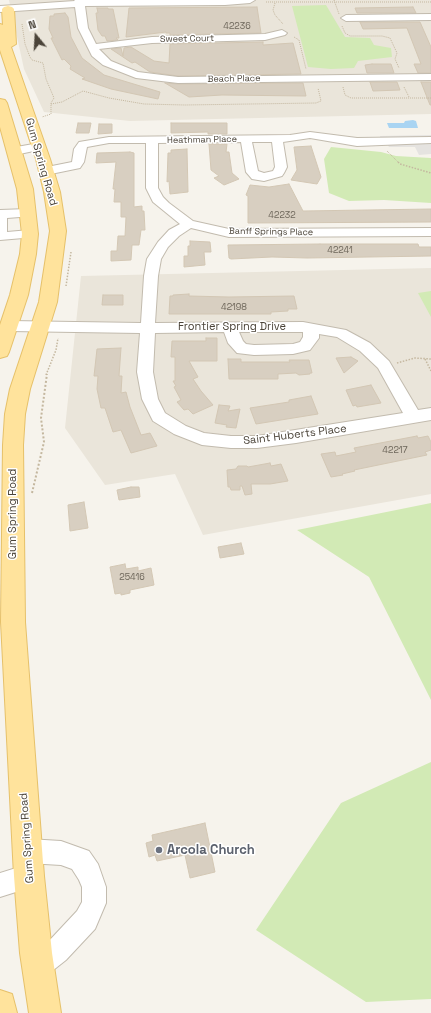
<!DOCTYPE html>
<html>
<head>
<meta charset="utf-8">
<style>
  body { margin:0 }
  #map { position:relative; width:431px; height:1013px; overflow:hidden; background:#f6f3ec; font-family:"Space Grotesk",sans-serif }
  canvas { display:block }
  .north { position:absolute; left:16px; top:16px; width:40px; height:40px; -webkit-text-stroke:3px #fff; paint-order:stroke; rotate:342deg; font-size:11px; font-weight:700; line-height:16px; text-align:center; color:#4b4439 }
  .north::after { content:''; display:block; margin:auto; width:14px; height:18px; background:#4b4439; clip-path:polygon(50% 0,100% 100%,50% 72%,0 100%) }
</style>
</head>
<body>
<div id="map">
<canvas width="431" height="1013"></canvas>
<div class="north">N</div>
</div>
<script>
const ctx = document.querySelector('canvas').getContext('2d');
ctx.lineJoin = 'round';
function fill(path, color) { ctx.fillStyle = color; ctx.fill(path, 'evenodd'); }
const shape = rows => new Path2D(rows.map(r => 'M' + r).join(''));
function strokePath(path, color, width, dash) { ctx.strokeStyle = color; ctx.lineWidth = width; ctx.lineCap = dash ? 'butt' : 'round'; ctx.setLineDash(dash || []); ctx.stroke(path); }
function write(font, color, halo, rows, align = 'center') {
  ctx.font = font + ' "Space Grotesk",sans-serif'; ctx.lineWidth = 3; ctx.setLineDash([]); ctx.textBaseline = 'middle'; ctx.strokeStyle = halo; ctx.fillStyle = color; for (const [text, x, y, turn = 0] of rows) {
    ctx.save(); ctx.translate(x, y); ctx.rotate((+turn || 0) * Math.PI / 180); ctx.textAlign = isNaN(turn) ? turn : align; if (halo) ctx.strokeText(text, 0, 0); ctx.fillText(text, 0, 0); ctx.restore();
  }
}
fill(shape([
  [9,0,431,0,431,114,130,121,44,112,24,69],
  [431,268,431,494,203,535,175,474,105,485,65,428,81,276]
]), '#eae5da');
fill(shape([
  [326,5,345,37,370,38,374,45,391,48,392,57,358,61,354,68,331,69,308,67,292,6],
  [331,147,381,152,396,156,431,158,431,203,384,200,349,201,329,193,324,159],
  [431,291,431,317,418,293],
  [431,503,431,700,369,577,297,530],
  [431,762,431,999,366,1002,256,930,341,803]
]), '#d2eab5');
fill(shape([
  [431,135,431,154,419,155,415,147,389,147,387,144,382,145,380,136]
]), '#e5e3e0');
fill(shape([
  [413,120,416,121,418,128,389,128,387,123,404,123,405,121]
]), '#a9d4f2');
const building = shape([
  [257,7,261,33,170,35,170,33,166,33,166,32,126,37,129,8,257,7],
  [413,7,416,13,357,13,355,8,413,7],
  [97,8,108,8,108,9,113,9,119,38,116,38,118,40,107,41,105,36,102,36,98,30,96,13,98,13,97,8],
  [65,13,68,17,71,37,82,58,104,75,160,92,158,99,111,89,82,79,85,78,70,69,71,66,64,59,62,60,51,38,53,38,49,29,50,16,54,16,54,14,65,13],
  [360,22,420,22,431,47,431,73,418,73,414,64,421,64,407,28,363,29,360,22],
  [263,42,263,45,293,43,301,74,178,76,150,72,135,62,132,63,111,49,121,48,123,56,124,48,131,47,154,61,169,63,170,44,263,42],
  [372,64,391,64,394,73,367,73,365,65,372,64],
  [370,82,397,82,400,90,373,91,370,82],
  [421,82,431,82,431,105,430,105,421,82],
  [165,83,178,84,303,83,306,96,222,95,189,97,165,83],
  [78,123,91,123,89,133,76,133,78,123],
  [171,123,227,123,227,134,208,134,208,132,171,133,171,123],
  [99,124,112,124,112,133,98,134,99,124],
  [209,144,227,144,226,152,229,152,232,173,239,179,224,185,214,178,219,176,211,170,209,144],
  [311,146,321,177,317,184,291,180,297,170,294,147,311,146],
  [187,149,188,192,170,194,169,181,167,182,168,153,171,153,171,150,187,149],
  [130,152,134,153,134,207,142,206,142,211,144,211,145,230,141,230,139,245,132,245,131,260,111,261,111,251,117,251,118,236,125,236,126,217,121,217,121,202,114,202,115,189,113,189,116,162,96,163,97,153,130,152],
  [289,184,303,211,431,209,431,222,248,223,248,196,246,195,250,185,269,187,289,184],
  [190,241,210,242,211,252,204,252,205,265,184,267,184,256,188,256,188,246,190,246,190,241],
  [320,244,418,244,419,247,431,247,431,256,307,258,272,257,231,259,229,258,228,245,320,244],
  [189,294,189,296,229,297,294,296,297,309,288,309,288,311,271,312,271,314,169,314,170,296,173,296,173,295,189,294],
  [103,295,123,295,123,305,102,305,103,295],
  [206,338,217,338,217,361,189,361,198,377,193,379,201,391,213,405,193,414,188,409,184,410,177,402,181,400,174,387,176,386,173,381,175,381,175,357,171,357,172,341,206,341,206,338],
  [121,348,119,376,122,376,121,393,126,392,130,407,141,435,150,433,157,446,131,453,121,430,113,432,105,408,101,408,97,389,98,376,94,376,97,349,121,348],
  [351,357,358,361,344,373,336,358,351,357],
  [228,359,241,359,241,362,290,362,289,360,309,360,312,373,310,373,310,374,299,375,296,373,278,374,278,379,229,379,228,359],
  [371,385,381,403,357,407,356,405,353,406,346,390,371,385],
  [311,396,318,414,256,424,250,408,289,402,289,400,311,396],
  [219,405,230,406,228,411,240,409,236,428,226,427,227,425,215,423,219,405],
  [417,436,418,438,428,436,431,442,431,450,425,452,427,455,354,470,355,471,342,474,343,475,331,477,321,454,335,452,336,456,356,452,354,448,417,436],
  [270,463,271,466,281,464,288,481,270,484,251,484,252,494,245,495,242,486,240,486,240,490,231,490,230,487,228,487,227,470,236,469,238,466,247,466,248,467,270,463],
  [131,487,139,487,140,497,119,500,117,490,131,487],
  [84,502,88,528,70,531,68,505,84,502],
  [241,543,244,554,220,558,218,547,241,543],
  [125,564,126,569,138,567,138,571,151,568,154,585,130,590,130,593,121,595,121,593,115,594,110,567,125,564],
  [205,823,215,872,190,878,185,855,157,861,155,855,149,857,146,843,153,841,152,835,205,823]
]);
fill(building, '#d8cfc1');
strokePath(building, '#d3c7b4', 1);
const minor = shape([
  [74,0,255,0,250,3,225,5,85,6,88,28,96,44,152,37,265,34,282,30,287,33,285,35,265,40,152,43,99,49,111,61,138,72,178,77,431,74,431,80,178,83,136,78,103,65,92,56,78,28,75,7,0,12,0,6,75,1,74,0],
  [431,14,431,20,346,21,341,18,346,15,431,14],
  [310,132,357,138,431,137,431,143,357,146,310,138,283,142,287,167,284,173,282,176,264,181,252,179,246,172,241,142,158,143,158,188,163,197,169,203,193,221,229,229,431,228,431,236,229,237,191,228,179,236,168,247,161,259,158,276,155,323,303,322,346,330,370,343,389,361,418,410,431,408,431,420,296,443,257,448,231,448,202,445,174,434,153,421,142,399,137,372,140,333,10,331,5,329,3,326,5,323,10,321,141,323,144,276,147,259,158,242,169,230,180,224,153,202,146,188,146,143,109,143,87,147,84,162,80,168,46,175,42,174,40,171,42,168,72,162,74,149,79,142,109,137,290,135,310,132],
  [252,142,272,142,275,167,273,171,264,173,258,171,252,142],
  [224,332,228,343,237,353,254,355,293,354,310,350,319,338,319,334,337,337,360,351,378,368,403,413,257,436,231,436,204,433,186,426,165,413,158,399,153,372,155,333,224,332],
  [239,332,303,332,303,337,300,342,293,344,254,345,246,344,243,341,239,332],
  [39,143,43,145,45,147,43,149,15,155,11,154,9,151,11,148,39,143],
  [28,209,33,210,34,213,33,216,7,218,7,232,30,230,35,231,37,234,35,237,0,240,0,210,28,209],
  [28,839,61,841,89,851,98,864,106,887,106,903,95,929,66,960,47,975,38,979,29,975,25,966,29,957,48,942,77,911,82,902,82,887,79,880,72,869,61,865,28,863,20,859,16,851,20,843,28,839],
  [29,864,38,867,41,876,38,885,0,897,0,873,29,864]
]);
const major = shape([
  [8,6,12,7,14,9,16,44,11,47,50,159,60,192,66,231,57,302,30,389,25,414,23,445,25,622,44,876,52,953,61,1013,29,1013,20,953,14,876,1,622,3,445,5,414,10,389,39,302,50,231,44,192,36,159,0,50,0,24,3,25,2,9,4,7,8,6],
  [0,99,5,100,7,103,33,189,38,234,36,254,28,295,9,352,7,356,0,358,0,325,10,295,20,254,22,234,17,189,0,127,0,99],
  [0,990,12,994,17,1013,0,1013,0,990]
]);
strokePath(minor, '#c2bbae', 2);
strokePath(major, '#e6c16a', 2);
strokePath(shape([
  [334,0,339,14],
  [266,2,431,2],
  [275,3,273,10,275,15,283,24],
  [22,24,25,44,30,57,32,60,43,63,46,79,54,98,51,103,51,114,42,117],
  [342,26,345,33,350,36,382,36,390,38,397,53,395,59,399,68],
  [294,37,299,40,306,69],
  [343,87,345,95,351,98,431,98],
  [404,87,409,97],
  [51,104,62,102,83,91,109,98,144,104,185,105,316,103,321,101,318,88],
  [387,151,399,163]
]), '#c4b79f', 1, [1, 1]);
strokePath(shape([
  [398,162,400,164,431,173],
  [66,286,71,252],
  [425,359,431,371],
  [397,363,415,358,431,359],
  [46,375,56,350,58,338]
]), '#c4b79f', 1.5, [1.5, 1.5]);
strokePath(shape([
  [32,493,44,442,41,418,47,374]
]), '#c4b79f', 2, [2, 2]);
fill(minor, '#fff');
fill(major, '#ffe39c');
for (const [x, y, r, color] of [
  [159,850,4,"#6b7280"]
]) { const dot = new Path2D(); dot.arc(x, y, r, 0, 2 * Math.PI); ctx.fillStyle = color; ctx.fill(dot); strokePath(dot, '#fff', 1.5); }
write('9px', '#6e675b', null, [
  ["42236",237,27],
  ["42232",282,216],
  ["42241",340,251],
  ["42198",234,308],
  ["42217",395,451],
  ["25416",132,578]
]);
write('9px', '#4b4439', '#fff', [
  ["Sweet Court",187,39,-1],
  ["Beach Place",234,79,-1],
  ["Heathman Place",202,140,-1],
  ["Banff Springs Place",271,232,1]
]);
write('11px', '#4b4439', '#fff', [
  ["Gum Spring Road",41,162,74],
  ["Frontier Spring Drive",232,327],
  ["Saint Huberts Place",295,435,-7],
  ["Gum Spring Road",13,514,-90],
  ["Gum Spring Road",27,838,-94]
]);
write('bold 13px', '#5b616d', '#fff', [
  ["Arcola Church",167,850]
], 'left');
</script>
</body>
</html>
